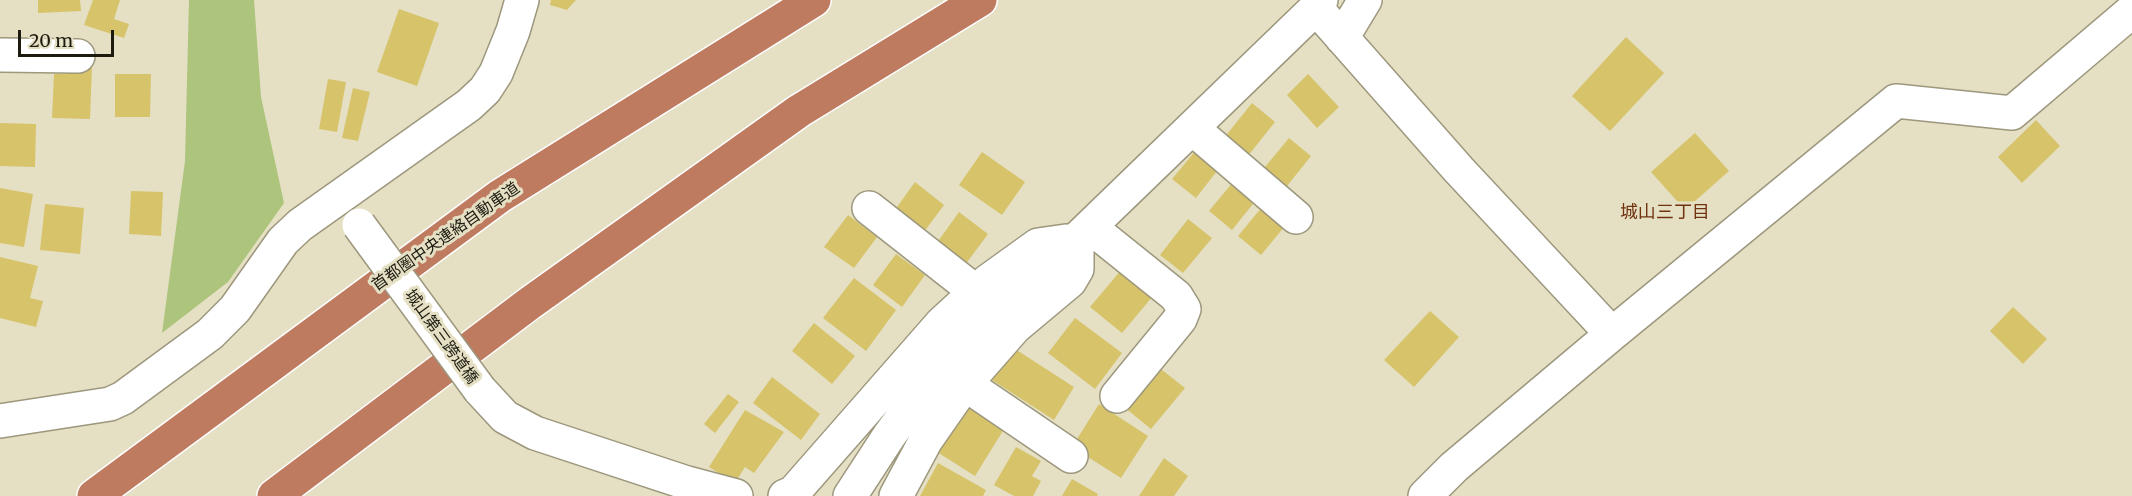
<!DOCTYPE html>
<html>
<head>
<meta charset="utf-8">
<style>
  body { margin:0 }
  #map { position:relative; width:2132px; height:496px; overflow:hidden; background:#e5e0c4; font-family:Merriweather,serif }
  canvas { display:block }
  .scale { position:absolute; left:18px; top:30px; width:96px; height:27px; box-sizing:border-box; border:3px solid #1d1a10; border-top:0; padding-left:8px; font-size:18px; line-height:21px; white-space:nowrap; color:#1d1a10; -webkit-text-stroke:4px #e5e0c4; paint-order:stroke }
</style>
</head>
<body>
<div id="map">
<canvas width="2132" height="496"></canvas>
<div class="scale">20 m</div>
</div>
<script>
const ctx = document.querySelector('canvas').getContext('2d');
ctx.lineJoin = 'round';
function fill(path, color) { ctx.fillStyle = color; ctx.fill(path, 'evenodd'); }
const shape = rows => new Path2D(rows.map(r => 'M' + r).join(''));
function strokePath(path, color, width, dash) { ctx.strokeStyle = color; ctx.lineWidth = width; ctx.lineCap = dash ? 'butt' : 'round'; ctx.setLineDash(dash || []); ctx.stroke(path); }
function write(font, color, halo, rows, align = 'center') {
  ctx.font = font + ' Merriweather,"Noto Sans JP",serif'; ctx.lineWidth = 6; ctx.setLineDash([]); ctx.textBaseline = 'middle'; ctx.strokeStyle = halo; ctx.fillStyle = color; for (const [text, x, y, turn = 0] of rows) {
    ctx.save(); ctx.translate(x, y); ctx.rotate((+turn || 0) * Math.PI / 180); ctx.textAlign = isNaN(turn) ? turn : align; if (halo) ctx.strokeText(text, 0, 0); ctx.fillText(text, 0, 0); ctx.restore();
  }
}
fill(shape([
  [189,0,254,0,261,97,284,203,228,282,162,333,185,161]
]), '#adc47c');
fill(shape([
  [38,0,80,0,81,11,38,13],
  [93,0,120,0,114,19,129,24,124,38,84,25],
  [551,0,576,0,567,10,550,5],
  [399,9,439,23,417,86,377,72],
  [1626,37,1664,73,1610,131,1572,96],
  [70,65,92,66,90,119,52,118,54,74,69,74],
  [115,74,151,74,150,117,115,117],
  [1308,74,1339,107,1317,128,1287,95],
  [328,79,346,82,337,132,319,129],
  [353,88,370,92,358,141,342,138],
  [1252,103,1275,122,1247,157,1224,138],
  [2036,120,2060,146,2022,183,1998,157],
  [0,123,36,124,35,167,0,166],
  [1695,133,1729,171,1685,210,1651,172],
  [1289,138,1311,156,1283,191,1260,173],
  [1201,144,1224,162,1196,198,1172,179],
  [982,152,1025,182,1002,215,959,185],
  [1238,176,1261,194,1232,230,1209,211],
  [915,182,944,205,921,236,892,214],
  [0,188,33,194,24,247,0,243],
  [131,191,163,192,161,236,129,234],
  [1267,201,1290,220,1261,255,1238,236],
  [45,204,84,208,80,254,40,250],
  [959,212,988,234,965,265,936,244],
  [848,215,877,237,854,268,824,247],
  [1188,219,1212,238,1183,273,1160,255],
  [896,254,925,275,902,307,873,285],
  [0,257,38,266,30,298,43,301,36,327,0,318],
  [1122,269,1153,296,1122,333,1090,307],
  [854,278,896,310,866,351,823,318],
  [2013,307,2047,339,2023,364,1990,331],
  [1430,311,1459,337,1414,387,1384,360],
  [1075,318,1122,353,1095,389,1048,353],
  [814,323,855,356,832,384,792,351],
  [1012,347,1074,387,1054,420,992,380],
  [1157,366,1185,388,1151,429,1124,407],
  [772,377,820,414,801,440,753,403],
  [728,394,739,402,715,433,704,424],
  [1099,404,1148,436,1121,478,1072,447],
  [965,405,1004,429,975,476,937,452],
  [745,410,784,432,754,473,745,467,735,483,709,467],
  [1016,447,1041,461,1032,476,1041,481,1033,496,1014,496,994,485],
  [1164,458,1188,476,1174,496,1139,496],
  [938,463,986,490,983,496,920,496],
  [1072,479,1098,494,1097,496,1062,496]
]), '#d6c36a');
const minor = shape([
  [1316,8,1459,170,1612,334],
  [1342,38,1365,0],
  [0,55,78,56],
  [1192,128,1296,217],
  [869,208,976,292],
  [1090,227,1176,296,1184,309,1180,319,1117,396],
  [965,384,1071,456],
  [480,390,505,417,535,433,687,483,736,496],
  [0,421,110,404,123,398,210,334,235,309,283,241,300,225,469,105,485,90,496,73,513,31,522,0],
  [785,496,793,493,942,323,988,281,1038,245,1066,241],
  [850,496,889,436,945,360,1008,298,1077,239,1316,8,1321,0],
  [896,496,926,440,965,384,1015,327,1070,281,1077,269,1077,239],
  [1425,496,1454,467,1612,334,1896,101,2012,113,2132,11]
]);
const highway = shape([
  [94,496,500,196,814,0],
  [274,496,530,303,799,111,980,0]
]);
strokePath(minor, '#9c977d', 36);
strokePath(highway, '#fff', 36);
strokePath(minor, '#fff', 33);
strokePath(highway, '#bf7b60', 33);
const minorBridge = shape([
  [359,225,480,390]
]);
strokePath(minorBridge, '#9c977d', 36, []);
strokePath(minorBridge, '#fff', 33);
write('16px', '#1d1a10', '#e5e0c4', [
  ["首都圏中央連絡自動車道",446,237,-35],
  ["城山第三跨道橋",441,337,54]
]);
write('18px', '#71320f', '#e5e0c4', [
  ["城山三丁目",1665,213]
]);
</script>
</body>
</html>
